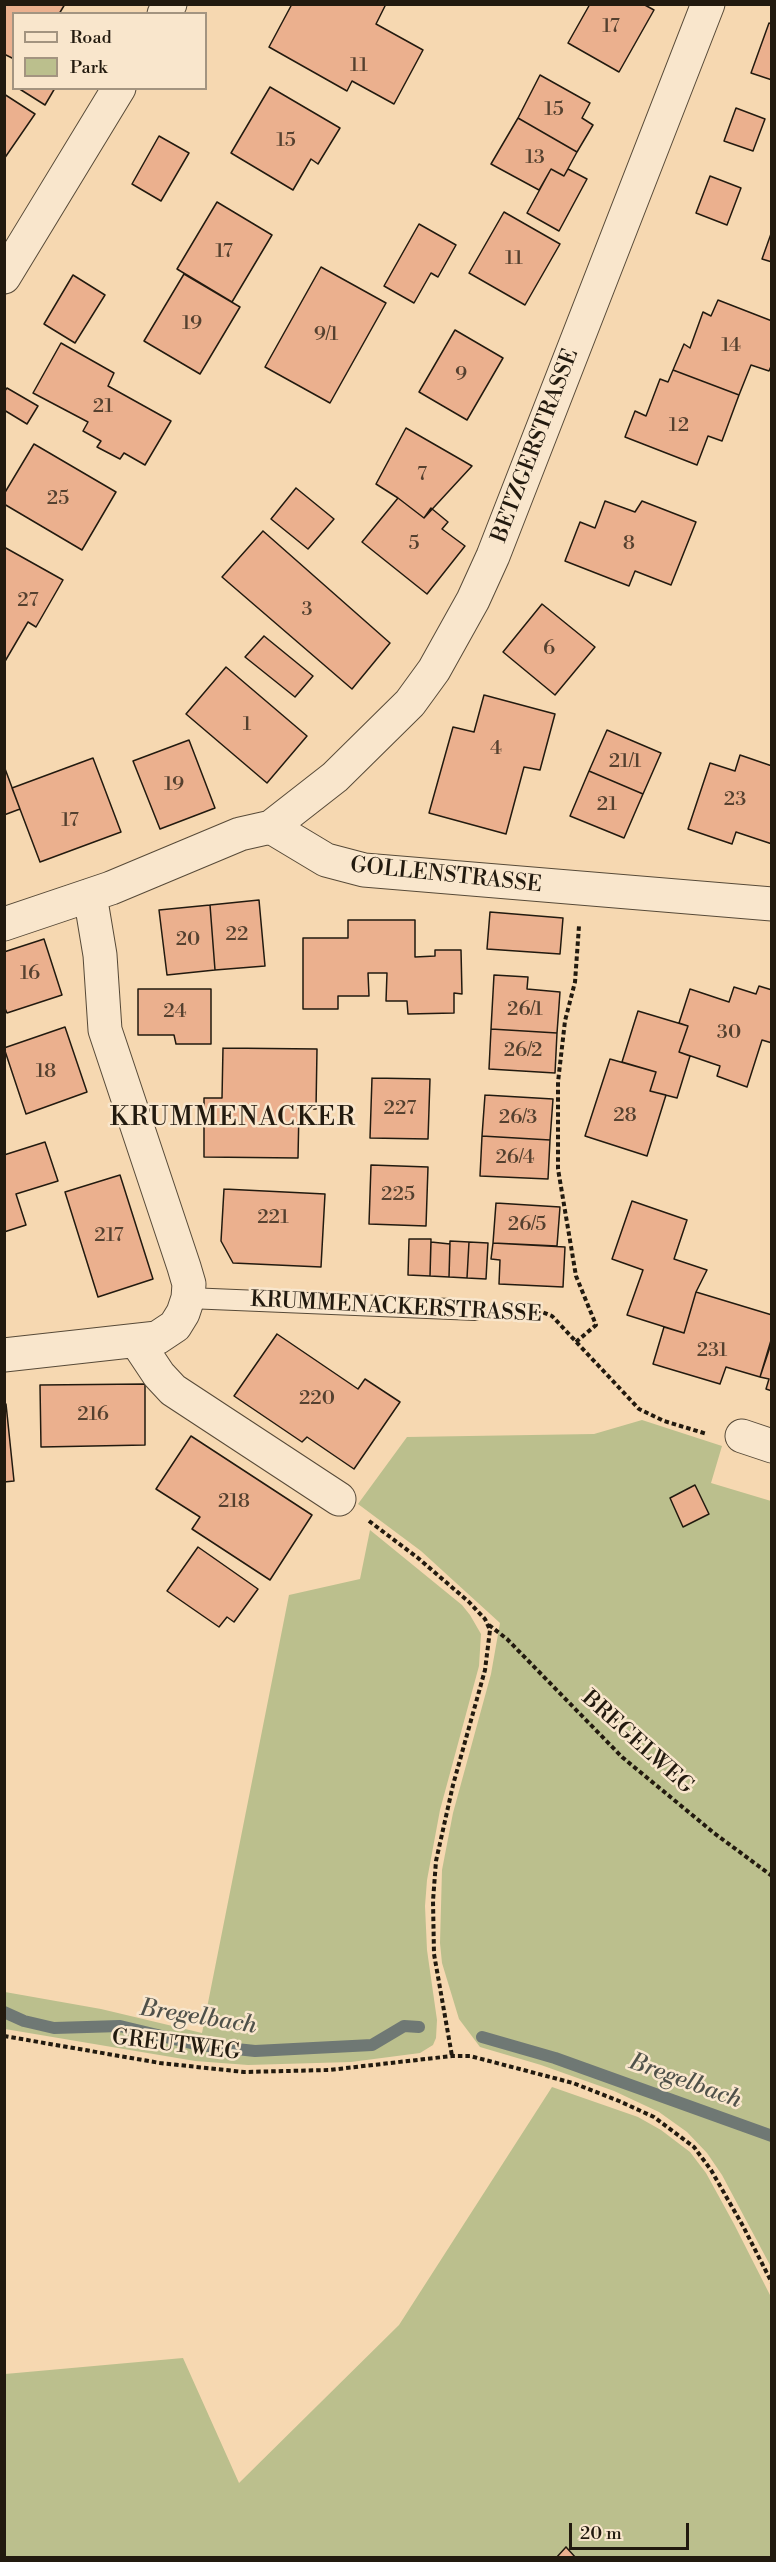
<!DOCTYPE html>
<html>
<head>
<meta charset="utf-8">
<style>
  body { margin:0 }
  #map { position:relative; width:776px; height:2562px; overflow:hidden; background:#f6d8b1; font-family:"Libre Bodoni",serif }
  canvas { display:block }
  .frame { position:absolute; inset:0; border:6px solid #221a0f; pointer-events:none }
  .legend { position:absolute; left:12px; top:12px; width:195px; height:78px; box-sizing:border-box; background:#f9e6cc; border:2px solid #a39480; margin:0; padding:8px 10px; list-style:none; font-size:18px; color:#221a0f }
  .legend li { display:flex; align-items:center; gap:12px; height:30px }
  .legend b { width:30px; border:2px solid #a39480 }
  .scale { position:absolute; left:569px; top:2523px; width:120px; height:27px; box-sizing:border-box; border:3px solid #221a0f; border-top:0; padding-left:8px; font-size:18px; line-height:21px; white-space:nowrap; color:#221a0f; -webkit-text-stroke:4px #f9e6cc; paint-order:stroke }
</style>
</head>
<body>
<div id="map">
<canvas width="776" height="2562"></canvas>
<div class="frame"></div>
<ul class="legend">
<li><b style="height:8px;background:#f9e6cc"></b>Road</li>
<li><b style="height:16px;background:#bbbf8d"></b>Park</li>
</ul>
<div class="scale">20 m</div>
</div>
<script>
const ctx = document.querySelector('canvas').getContext('2d');
ctx.lineJoin = 'round';
function fill(path, color) { ctx.fillStyle = color; ctx.fill(path, 'evenodd'); }
const shape = rows => new Path2D(rows.map(r => 'M' + r).join(''));
function strokePath(path, color, width, dash) { ctx.strokeStyle = color; ctx.lineWidth = width; ctx.lineCap = dash ? 'butt' : 'round'; ctx.setLineDash(dash || []); ctx.stroke(path); }
function write(font, color, halo, rows, align = 'center') {
  ctx.font = font + ' "Libre Bodoni",serif'; ctx.lineWidth = 5; ctx.setLineDash([]); ctx.textBaseline = 'middle'; ctx.strokeStyle = halo; ctx.fillStyle = color; for (const [text, x, y, turn = 0] of rows) {
    ctx.save(); ctx.translate(x, y); ctx.rotate((+turn || 0) * Math.PI / 180); ctx.textAlign = isNaN(turn) ? turn : align; if (halo) ctx.strokeText(text, 0, 0); ctx.fillText(text, 0, 0); ctx.restore();
  }
}
fill(shape([
  [642,1420,722,1446,711,1483,771,1501,771,2267,722,2175,707,2153,687,2132,659,2112,614,2091,541,2065,480,2047,459,2019,442,1963,440,1943,442,1870,453,1813,491,1674,500,1623,421,1551,358,1504,407,1437,594,1434],
  [370,1530,462,1605,470,1615,481,1634,479,1666,440,1810,427,1880,425,1906,427,1950,437,2020,436,2038,433,2045,420,2053,351,2062,248,2065,195,2061,5,2029,5,1992,101,2009,202,2033,289,1595,360,1579],
  [552,2087,638,2117,661,2130,690,2152,706,2173,734,2224,771,2297,771,2557,5,2558,5,2374,183,2358,239,2483,399,2325]
]), '#bbbf8d');
strokePath(shape([
  [4,2012,24,2021,54,2028,120,2026,199,2045,255,2051,372,2045,404,2026,419,2027],
  [482,2037,555,2058,772,2136]
]), '#6f7874', 12);
const building = shape([
  [4,4,65,4,59,14,14,14,14,59,4,54,4,4],
  [292,4,386,4,376,24,423,50,394,104,352,81,347,91,269,47,292,4],
  [590,4,643,4,654,10,619,72,568,43,590,4],
  [769,23,772,24,772,80,751,73,769,23],
  [540,75,590,103,582,118,593,125,577,152,518,118,540,75],
  [270,87,340,128,318,164,311,159,293,190,231,153,270,87],
  [18,88,55,88,45,105,18,88],
  [4,94,35,114,4,159,4,94],
  [736,108,765,119,753,151,724,141,736,108],
  [518,118,577,152,564,176,551,169,539,190,491,164,518,118],
  [159,136,189,153,161,201,132,184,159,136],
  [551,169,564,176,568,169,587,179,559,231,527,213,551,169],
  [710,176,741,188,727,225,696,213,710,176],
  [217,202,272,235,232,302,177,269,217,202],
  [504,212,560,244,525,305,469,273,504,212],
  [419,224,456,245,438,277,431,273,414,303,384,286,419,224],
  [772,231,772,262,762,259,772,231],
  [321,267,386,303,330,403,265,367,321,267],
  [184,274,240,307,200,374,144,341,184,274],
  [73,275,105,295,75,343,44,324,73,275],
  [718,300,772,321,772,364,769,371,751,365,739,395,673,370,684,344,690,348,703,312,711,316,718,300],
  [455,330,503,358,467,420,419,392,455,330],
  [61,343,114,373,108,386,171,421,145,465,124,453,120,459,97,447,101,441,83,431,88,422,33,393,61,343],
  [673,370,739,395,722,441,708,436,697,465,625,437,635,411,646,416,660,379,668,382,673,370],
  [7,388,38,406,27,424,4,410,4,392,7,388],
  [406,428,472,466,424,518,398,498,376,484,406,428],
  [34,444,116,492,82,550,4,504,4,494,34,444],
  [296,488,334,519,308,549,271,519,296,488],
  [398,498,424,518,431,508,448,522,442,529,465,546,427,594,362,542,398,498],
  [605,501,635,512,642,501,696,522,671,585,635,571,629,586,565,561,580,522,595,528,605,501],
  [263,531,390,643,352,689,222,577,263,531],
  [4,547,63,580,36,627,28,622,4,663,4,547],
  [542,604,595,647,555,695,503,652,542,604],
  [264,636,313,676,295,697,245,657,264,636],
  [226,667,307,736,267,783,186,714,226,667],
  [484,695,555,714,540,770,524,767,506,834,429,813,453,727,474,732,484,695],
  [607,730,661,753,643,794,589,771,607,730],
  [189,740,215,808,160,829,133,761,189,740],
  [740,755,772,766,772,844,736,832,732,844,688,829,710,763,735,771,740,755],
  [93,758,121,832,40,862,12,788,93,758],
  [4,766,20,809,4,815,4,766],
  [589,771,643,794,624,838,570,816,589,771],
  [259,900,265,966,215,970,210,905,259,900],
  [210,905,215,970,167,975,159,910,210,905],
  [490,912,563,918,560,954,487,949,490,912],
  [348,920,415,920,415,957,435,956,435,950,461,950,462,994,454,993,454,1013,408,1014,407,1001,386,1001,387,973,368,973,369,996,338,996,338,1009,303,1009,303,938,348,938,348,920],
  [44,939,62,995,7,1013,4,1006,4,952,44,939],
  [494,975,528,977,527,989,560,992,557,1033,491,1029,494,975],
  [759,986,772,990,772,1043,762,1040,747,1087,717,1076,720,1066,679,1052,688,1026,679,1023,690,989,729,1002,734,987,756,994,759,986],
  [138,989,211,989,211,1044,176,1044,174,1035,138,1035,138,989],
  [638,1011,688,1026,679,1052,690,1056,677,1098,650,1091,656,1072,622,1062,638,1011],
  [65,1027,87,1092,26,1114,4,1048,65,1027],
  [491,1029,557,1033,555,1073,489,1069,491,1029],
  [223,1048,317,1049,316,1109,299,1109,298,1158,204,1157,204,1098,222,1098,223,1048],
  [610,1059,656,1072,650,1091,666,1095,647,1156,585,1136,610,1059],
  [372,1078,430,1079,428,1139,370,1138,372,1078],
  [485,1095,553,1099,550,1140,482,1136,485,1095],
  [482,1136,550,1140,548,1179,480,1176,482,1136],
  [45,1142,58,1181,16,1194,26,1225,4,1232,4,1155,45,1142],
  [371,1165,428,1167,426,1226,369,1224,371,1165],
  [120,1175,153,1279,98,1297,65,1192,120,1175],
  [224,1189,325,1194,321,1267,233,1263,221,1241,224,1189],
  [632,1201,687,1220,674,1259,707,1270,696,1292,684,1333,627,1315,643,1270,612,1259,632,1201],
  [496,1203,560,1207,557,1246,493,1243,496,1203],
  [409,1239,431,1239,430,1276,408,1275,409,1239],
  [450,1241,469,1242,467,1278,449,1277,450,1241],
  [431,1242,450,1244,449,1277,430,1276,431,1242],
  [469,1242,488,1243,486,1279,467,1278,469,1242],
  [493,1243,565,1247,563,1287,499,1284,500,1260,491,1259,493,1243],
  [696,1292,772,1315,772,1337,760,1377,726,1367,720,1384,653,1364,664,1327,684,1333,696,1292],
  [277,1334,358,1389,365,1379,400,1402,354,1469,307,1437,302,1442,234,1396,277,1334],
  [772,1341,772,1391,766,1389,769,1379,760,1377,772,1341],
  [145,1384,145,1445,41,1447,40,1385,145,1384],
  [4,1404,6,1404,14,1481,4,1482,4,1404],
  [191,1436,312,1515,270,1580,192,1529,200,1517,156,1489,191,1436],
  [695,1485,709,1514,683,1527,670,1498,695,1485],
  [198,1547,258,1589,234,1622,227,1617,219,1627,167,1591,198,1547],
  [566,2547,576,2558,556,2558,566,2547]
]);
fill(building, '#ebb08e');
strokePath(building, '#221a0f', 1.5);
const service = shape([
  [188,1298,475,1310]
]);
const minor = shape([
  [164,14,170,4],
  [4,277,119,88],
  [271,827,335,777,410,703,434,670,473,600,493,556,708,4],
  [4,924,111,888,240,834,271,827,326,860,364,870,772,904],
  [137,1342,159,1375,173,1390,339,1499],
  [4,1355,157,1338,175,1326,183,1313,188,1298,189,1284,184,1267,105,1030,100,955,90,895],
  [742,1436,772,1446]
]);
strokePath(service, '#574a38', 22);
strokePath(minor, '#574a38', 35);
strokePath(shape([
  [506,1311,542,1312,552,1316,639,1409,664,1421,707,1434],
  [576,1342,596,1325,576,1276,558,1169,558,1082,565,1021,575,982,579,926],
  [369,1521,418,1558,469,1602,485,1619,490,1630,485,1670,453,1785,436,1861,433,1901,434,1954,452,2056],
  [489,1625,507,1639,622,1757,714,1833,772,1876],
  [4,2036,160,2063,244,2072,329,2070,452,2056,470,2056,573,2083,619,2101,654,2117,694,2147,711,2170,743,2226,772,2283]
]), '#221a0f', 4, [4.5, 3]);
strokePath(service, '#f9e6cc', 20);
strokePath(minor, '#f9e6cc', 33);
write('20px', '#54402f', null, [
  ["17",611,27],
  ["11",359,66],
  ["15",554,110],
  ["15",286,141],
  ["13",535,158],
  ["17",224,252],
  ["11",514,259],
  ["19",192,324],
  ["9/1",326,335],
  ["14",731,346],
  ["9",461,375],
  ["21",103,407],
  ["12",679,426],
  ["7",422,475],
  ["25",58,499],
  ["5",414,544],
  ["8",629,544],
  ["27",28,601],
  ["3",307,610],
  ["6",549,649],
  ["1",247,725],
  ["4",496,749],
  ["21/1",625,762],
  ["19",174,785],
  ["23",735,800],
  ["21",607,805],
  ["17",70,821],
  ["22",237,935],
  ["20",188,940],
  ["16",30,974],
  ["26/1",525,1010],
  ["24",175,1012],
  ["30",729,1033],
  ["26/2",523,1051],
  ["18",46,1072],
  ["227",400,1109],
  ["28",625,1116],
  ["26/3",518,1118],
  ["26/4",515,1158],
  ["225",398,1195],
  ["221",273,1218],
  ["26/5",527,1225],
  ["217",109,1236],
  ["231",712,1351],
  ["220",317,1399],
  ["216",93,1415],
  ["218",234,1502]
]);
write('22px', '#221a0f', '#f9e6cc', [
  ["BETZGERSTRASSE",536,446,-69],
  ["GOLLENSTRASSE",446,876,6],
  ["KRUMMENACKERSTRASSE",396,1308,3],
  ["BREGELWEG",637,1743,42],
  ["GREUTWEG",176,2046,7]
]);
write('italic 24px', '#4f514a', '#f9e6cc', [
  ["Bregelbach",198,2018,9],
  ["Bregelbach",685,2082,20]
]);
ctx.letterSpacing = '1.5px';
write('26px', '#221a0f', '#f9e6cc', [
  ["KRUMMENACKER",233,1119]
]);
ctx.letterSpacing = '0px';
</script>
</body>
</html>
